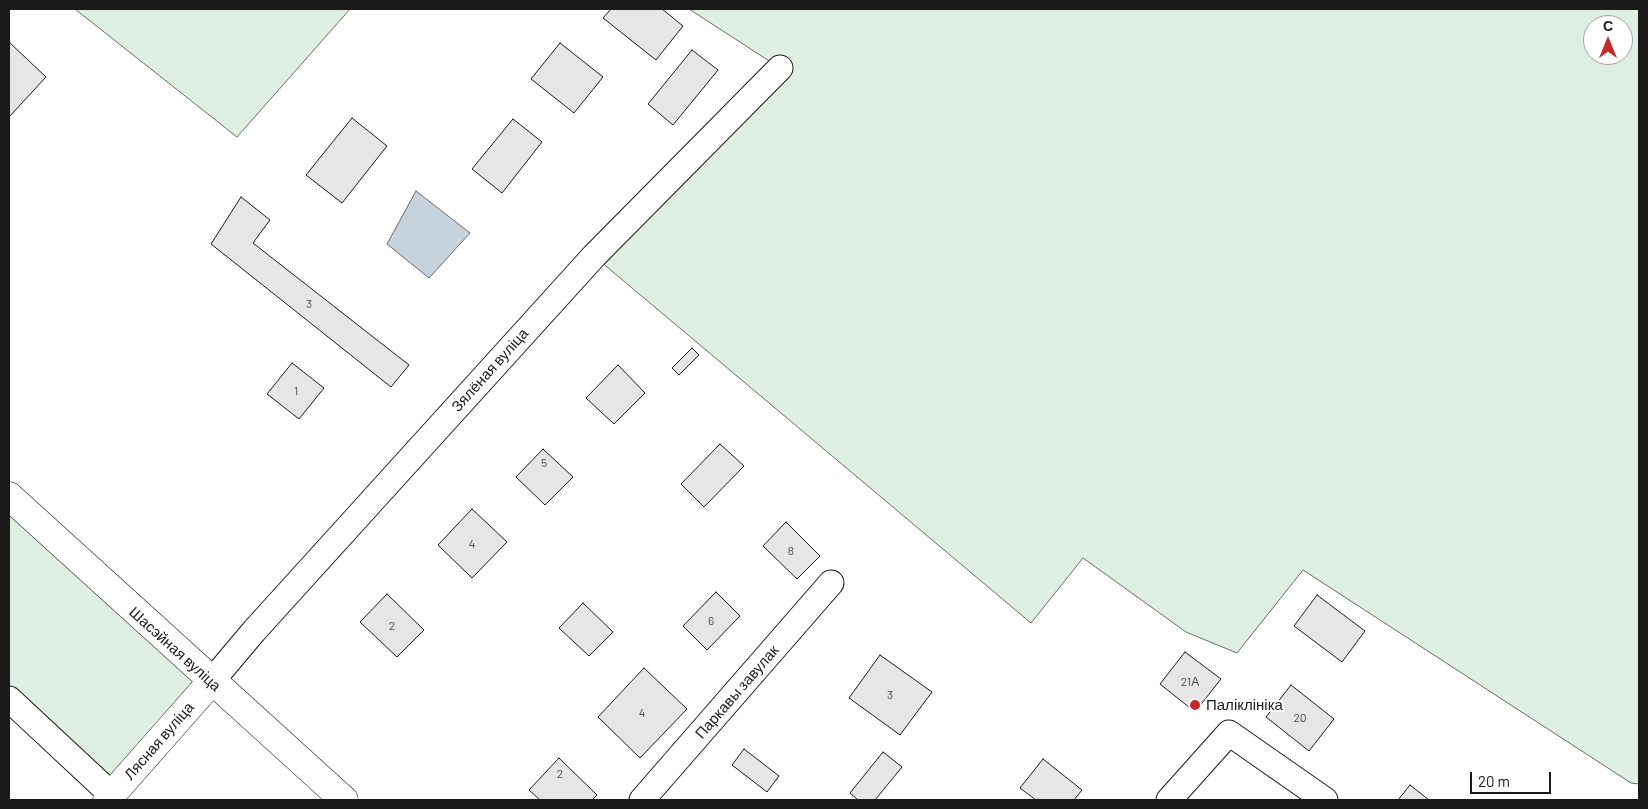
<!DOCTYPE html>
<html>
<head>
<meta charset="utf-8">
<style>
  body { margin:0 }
  #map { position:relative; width:1648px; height:809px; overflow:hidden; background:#fff; font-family:Barlow,sans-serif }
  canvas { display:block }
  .frame { position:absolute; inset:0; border:10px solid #1a1a1a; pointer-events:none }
  .north { position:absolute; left:1583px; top:15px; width:50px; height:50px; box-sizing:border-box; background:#fff; border:1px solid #a3a3a3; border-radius:50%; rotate:0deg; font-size:14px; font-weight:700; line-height:20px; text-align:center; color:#1a1a1a }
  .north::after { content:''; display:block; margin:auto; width:18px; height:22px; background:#c62828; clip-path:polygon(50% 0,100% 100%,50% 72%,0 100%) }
  .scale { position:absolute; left:1470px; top:772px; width:81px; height:22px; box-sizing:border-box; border:2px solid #1a1a1a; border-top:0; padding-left:6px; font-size:15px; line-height:18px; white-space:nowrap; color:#1a1a1a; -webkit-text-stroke:4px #fff; paint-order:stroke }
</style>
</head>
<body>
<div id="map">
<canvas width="1648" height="809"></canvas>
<div class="frame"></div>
<div class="north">С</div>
<div class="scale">20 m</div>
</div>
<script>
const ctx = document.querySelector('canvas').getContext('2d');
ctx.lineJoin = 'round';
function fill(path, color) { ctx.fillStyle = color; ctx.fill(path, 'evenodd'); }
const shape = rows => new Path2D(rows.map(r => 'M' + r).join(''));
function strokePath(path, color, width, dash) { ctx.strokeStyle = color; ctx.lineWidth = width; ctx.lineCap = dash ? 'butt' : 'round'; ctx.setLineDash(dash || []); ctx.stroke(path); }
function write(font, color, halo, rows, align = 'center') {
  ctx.font = font + ' Barlow,sans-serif'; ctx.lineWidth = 4; ctx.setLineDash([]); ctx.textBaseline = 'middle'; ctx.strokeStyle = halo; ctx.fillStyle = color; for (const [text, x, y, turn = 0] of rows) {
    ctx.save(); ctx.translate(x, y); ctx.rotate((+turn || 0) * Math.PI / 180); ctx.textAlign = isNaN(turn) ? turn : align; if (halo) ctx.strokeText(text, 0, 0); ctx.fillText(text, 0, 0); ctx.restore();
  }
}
const green = shape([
  [75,9,350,9,237,137,75,9],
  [689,9,1639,9,1639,784,1631,783,1303,570,1237,653,1186,632,1083,558,1031,623,594,256,780,68,689,9],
  [1593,25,1623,25,1623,55,1593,55,1593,25],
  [9,499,211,682,112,795,9,699,9,499]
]);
fill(green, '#e0efe3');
strokePath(green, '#6a6a6a', 1);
const water = shape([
  [416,191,470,233,429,278,387,244,416,191]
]);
fill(water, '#c6d2dc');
strokePath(water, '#6a6a6a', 1);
const building = shape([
  [611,9,662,9,683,26,656,60,603,18,611,9],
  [9,42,46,77,9,117,9,42],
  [560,43,603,77,574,113,531,79,560,43],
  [692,50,718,70,673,125,648,104,692,50],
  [352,118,387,146,342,203,306,175,352,118],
  [513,119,542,142,502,193,472,169,513,119],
  [241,197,270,220,253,243,409,365,391,387,211,244,241,197],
  [692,348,699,355,679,375,672,368,692,348],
  [292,363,324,388,299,419,267,394,292,363],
  [618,365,645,393,614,424,586,398,618,365],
  [720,444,744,466,704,507,681,484,720,444],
  [543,449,573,477,545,505,516,477,543,449],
  [472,509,507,542,472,578,438,545,472,509],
  [786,522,820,556,797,579,763,546,786,522],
  [716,592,740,616,707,650,683,626,716,592],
  [387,594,424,630,397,657,360,622,387,594],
  [1317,595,1365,631,1342,662,1294,626,1317,595],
  [583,603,613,632,589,656,559,628,583,603],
  [1185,652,1221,679,1195,712,1160,684,1185,652],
  [880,655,932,692,900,735,849,698,880,655],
  [644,668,687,709,640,758,598,717,644,668],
  [1291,685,1334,719,1309,751,1266,717,1291,685],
  [744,749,779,776,767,792,732,765,744,749],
  [883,752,902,767,875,800,858,800,850,793,883,752],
  [559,758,597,795,592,800,540,800,529,790,559,758],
  [1043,759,1082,790,1074,800,1036,800,1020,788,1043,759],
  [1410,785,1429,800,1398,800,1410,785]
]);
fill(building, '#e6e6e6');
strokePath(building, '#1a1a1a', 1);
const street = shape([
  [211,682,254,631,594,256,780,68],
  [9,699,112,795],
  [642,800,831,583],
  [1169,800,1229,733,1325,800]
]);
const secondary = shape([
  [9,496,344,800],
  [107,800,211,682]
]);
strokePath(street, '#1a1a1a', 27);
strokePath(secondary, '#1a1a1a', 29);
strokePath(street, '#fff', 25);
strokePath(secondary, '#fff', 28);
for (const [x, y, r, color] of [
  [1195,705,6,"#c62828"]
]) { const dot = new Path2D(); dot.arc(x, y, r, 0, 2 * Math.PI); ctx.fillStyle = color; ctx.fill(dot); strokePath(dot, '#fff', 2); }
write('12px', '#4d4d4d', null, [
  ["3",309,304],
  ["1",296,391],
  ["5",544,463],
  ["4",472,544],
  ["8",791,551],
  ["6",711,621],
  ["2",392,626],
  ["21А",1190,682],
  ["3",890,695],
  ["4",642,713],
  ["20",1300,718],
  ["2",560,774]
]);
write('15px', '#1a1a1a', '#fff', [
  ["Зялёная вуліца",490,370,-48],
  ["Шасэйная вуліца",175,649,42],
  ["Паркавы завулак",737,692,-49],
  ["Лясная вуліца",159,741,-49]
]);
write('15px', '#1a1a1a', '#fff', [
  ["Паліклініка",1206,705]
], 'left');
</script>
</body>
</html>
